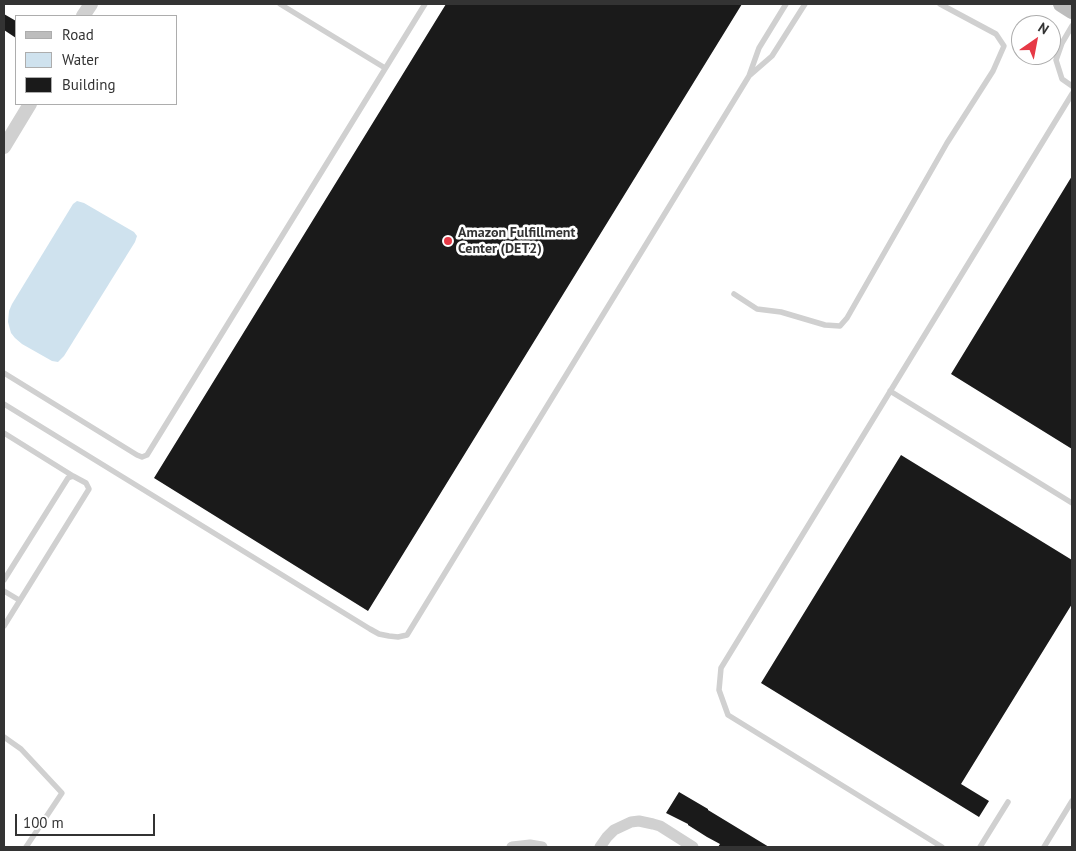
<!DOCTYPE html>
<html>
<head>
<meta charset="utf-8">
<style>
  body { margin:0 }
  #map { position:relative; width:1076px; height:851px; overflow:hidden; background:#fff; font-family:"PT Sans",sans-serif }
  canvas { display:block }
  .frame { position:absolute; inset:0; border:5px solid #333; pointer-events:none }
  .legend { position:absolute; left:15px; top:15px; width:162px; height:90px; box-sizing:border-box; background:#fff; border:1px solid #adadad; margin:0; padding:6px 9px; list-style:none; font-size:15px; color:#333 }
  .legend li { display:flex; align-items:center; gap:10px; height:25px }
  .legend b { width:25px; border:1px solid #adadad }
  .north { position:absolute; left:1011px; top:15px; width:50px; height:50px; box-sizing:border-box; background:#fff; border:1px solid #adadad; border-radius:50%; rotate:33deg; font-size:14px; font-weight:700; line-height:20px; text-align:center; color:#333 }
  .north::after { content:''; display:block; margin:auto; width:18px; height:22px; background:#e63946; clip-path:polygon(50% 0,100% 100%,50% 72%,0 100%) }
  .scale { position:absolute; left:15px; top:814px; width:140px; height:22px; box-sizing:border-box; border:2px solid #333; border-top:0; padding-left:6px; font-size:15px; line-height:18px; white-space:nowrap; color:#333; -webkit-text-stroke:4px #fff; paint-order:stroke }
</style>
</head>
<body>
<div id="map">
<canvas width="1076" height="851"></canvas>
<div class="frame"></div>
<ul class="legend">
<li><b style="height:6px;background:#bdbdbd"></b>Road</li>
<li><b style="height:14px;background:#cfe2ee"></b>Water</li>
<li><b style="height:14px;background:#1a1a1a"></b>Building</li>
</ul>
<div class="north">N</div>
<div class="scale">100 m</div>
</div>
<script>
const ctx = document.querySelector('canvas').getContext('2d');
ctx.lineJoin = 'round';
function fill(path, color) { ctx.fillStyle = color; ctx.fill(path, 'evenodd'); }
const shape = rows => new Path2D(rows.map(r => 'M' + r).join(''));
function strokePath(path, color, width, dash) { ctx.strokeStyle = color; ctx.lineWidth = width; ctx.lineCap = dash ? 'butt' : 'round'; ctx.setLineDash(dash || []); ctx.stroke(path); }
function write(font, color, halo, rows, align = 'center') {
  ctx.font = font + ' "PT Sans",sans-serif'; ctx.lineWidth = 5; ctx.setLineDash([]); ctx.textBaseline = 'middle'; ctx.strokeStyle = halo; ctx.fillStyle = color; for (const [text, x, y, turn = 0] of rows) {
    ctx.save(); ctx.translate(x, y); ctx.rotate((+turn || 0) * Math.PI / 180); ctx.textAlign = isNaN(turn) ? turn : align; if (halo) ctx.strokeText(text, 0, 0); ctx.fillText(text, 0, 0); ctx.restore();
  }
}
fill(shape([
  [77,201,84,203,134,232,137,236,135,242,64,356,58,362,52,361,22,344,15,338,11,333,8,322,9,311,12,304,73,204]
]), '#cfe2ee');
fill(shape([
  [446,4,742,4,368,611,154,478],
  [4,14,16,21,16,38,4,30],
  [1072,176,1072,449,951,374],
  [901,455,1072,560,1072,604,961,784,989,801,979,817,761,683],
  [679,792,708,809,708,810,769,847,718,847,720,844,707,837,688,825,688,824,666,813]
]), '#1a1a1a');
strokePath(shape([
  [280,4,385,68],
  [786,4,759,48,749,76,772,56,805,4],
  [1072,26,1062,43,1056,60,1062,79,1072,86],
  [734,294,757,309,781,312,825,325,840,326,847,318,947,143,993,71,1004,46,996,34,940,4],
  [4,373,137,455,142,457,147,455,425,4],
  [890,391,1072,503],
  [4,404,370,629,379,634,389,636,398,637,407,635,749,76],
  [4,433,73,476],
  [4,580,68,478,73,476,86,483,89,489,4,626],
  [4,591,19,600],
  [4,737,21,749,62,793,26,847],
  [942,847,728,715,719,690,721,668,1072,94],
  [980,847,1008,802],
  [1044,847,1072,801]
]), '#d0d0d0', 5.5);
strokePath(shape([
  [512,847,530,845,542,847],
  [600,847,607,837,614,830,631,822,639,821,653,824,660,826,693,847]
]), '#d0d0d0', 11);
strokePath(shape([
  [83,16,91,4],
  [4,147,30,104]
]), '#d0d0d0', 14);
strokePath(shape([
  [1061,4,1072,11]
]), '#bdbdbd', 16);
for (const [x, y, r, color] of [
  [448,241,5,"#e63946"]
]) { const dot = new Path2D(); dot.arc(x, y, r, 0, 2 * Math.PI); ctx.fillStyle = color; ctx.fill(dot); strokePath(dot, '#fff', 2); }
write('bold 14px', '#333', '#fff', [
  ["Amazon Fulfillment",458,233],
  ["Center (DET2)",458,249]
], 'left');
</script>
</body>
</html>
